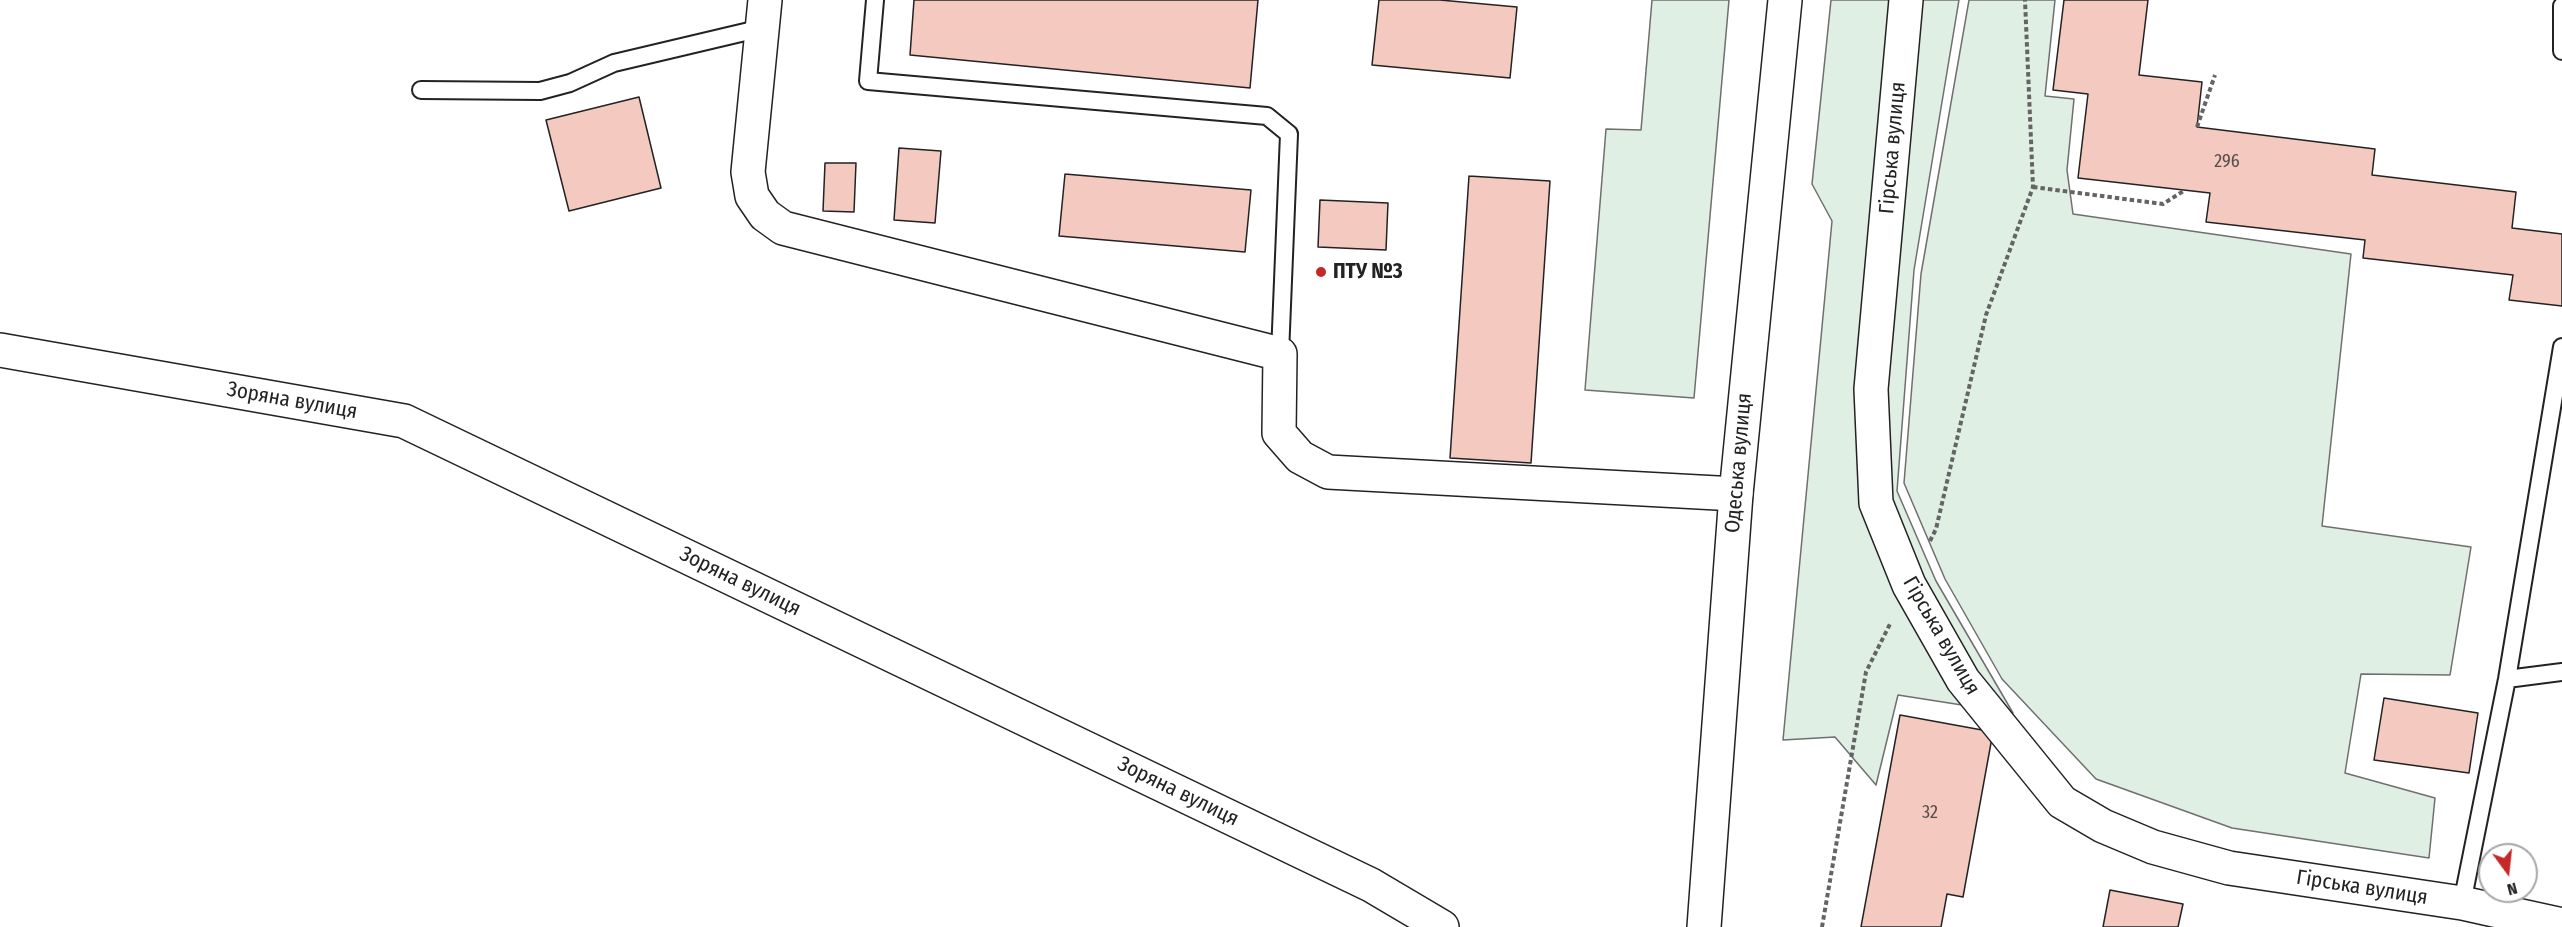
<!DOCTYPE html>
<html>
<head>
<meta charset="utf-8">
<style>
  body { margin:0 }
  #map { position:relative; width:2562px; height:927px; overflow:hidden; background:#fff; font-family:"Fira Sans Condensed",sans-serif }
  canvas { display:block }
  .north { position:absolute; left:2478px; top:843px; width:60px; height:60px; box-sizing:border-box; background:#fff; border:2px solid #a7a7a7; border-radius:50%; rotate:165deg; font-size:16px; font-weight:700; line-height:24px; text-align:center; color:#222 }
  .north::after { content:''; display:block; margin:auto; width:21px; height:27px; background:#c62828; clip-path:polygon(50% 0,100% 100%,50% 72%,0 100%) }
</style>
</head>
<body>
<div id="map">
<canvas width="2562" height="927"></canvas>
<div class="north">N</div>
</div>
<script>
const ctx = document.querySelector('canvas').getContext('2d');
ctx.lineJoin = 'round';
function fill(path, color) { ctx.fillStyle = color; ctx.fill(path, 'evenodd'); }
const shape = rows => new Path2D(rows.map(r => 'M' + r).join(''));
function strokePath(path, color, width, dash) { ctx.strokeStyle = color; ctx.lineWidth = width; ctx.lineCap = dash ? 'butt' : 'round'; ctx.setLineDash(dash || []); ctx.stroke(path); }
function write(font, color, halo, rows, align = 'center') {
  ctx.font = font + ' "Fira Sans Condensed",sans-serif'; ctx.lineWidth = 4.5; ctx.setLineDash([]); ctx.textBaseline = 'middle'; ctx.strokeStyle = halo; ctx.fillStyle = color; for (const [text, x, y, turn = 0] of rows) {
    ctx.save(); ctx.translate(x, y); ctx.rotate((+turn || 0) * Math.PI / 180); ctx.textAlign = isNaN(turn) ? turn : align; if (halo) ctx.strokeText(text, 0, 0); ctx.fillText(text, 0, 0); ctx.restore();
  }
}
const green = shape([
  [1652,0,1729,0,1694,398,1585,390,1606,129,1641,130,1652,0],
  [1831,0,1959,0,1914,270,1897,491,1936,581,2013,713,1898,695,1876,785,1835,737,1783,740,1832,221,1812,184,1831,0],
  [1969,0,2055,0,2045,96,2074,99,2067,170,2073,214,2351,254,2322,526,2471,547,2450,675,2361,674,2345,773,2435,798,2429,858,2232,828,2096,779,2002,679,1945,579,1904,483,1921,274,1969,0]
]);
fill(green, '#e0efe3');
strokePath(green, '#6f6f6f', 1.5);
const building = shape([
  [914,0,1258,0,1250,88,910,55,914,0],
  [1379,0,1440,0,1517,7,1510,78,1372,65,1379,0],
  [2064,0,2148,0,2139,75,2202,82,2197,127,2375,149,2372,175,2516,192,2512,228,2562,234,2562,306,2509,300,2513,275,2363,258,2365,240,2206,222,2210,193,2078,178,2088,94,2053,90,2064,0],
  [639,97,661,188,569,211,546,120,639,97],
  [899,148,941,151,935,223,894,220,899,148],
  [825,163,856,163,854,212,823,211,825,163],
  [1065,174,1251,190,1245,252,1059,236,1065,174],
  [1469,176,1550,181,1531,463,1450,458,1469,176],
  [1320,200,1388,203,1386,250,1318,247,1320,200],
  [2384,698,2478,713,2469,773,2374,760,2384,698],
  [1900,715,1993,732,1963,897,1947,894,1941,927,1861,927,1900,715],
  [2110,890,2183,904,2178,927,2103,927,2110,890]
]);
fill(building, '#f3c9c0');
strokePath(building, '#222', 1.5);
const lane = shape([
  [875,0,868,81,1267,116,1289,134,1280,354],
  [2562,6,2562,51],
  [421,90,540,91,570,83,614,63,762,28],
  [2507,679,2562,672],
  [2462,903,2507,679,2562,347]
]);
const street = shape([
  [765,0,748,172,752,196,765,215,783,228,1280,354,1279,433,1300,457,1328,472,1736,494],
  [1906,0,1871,389,1876,503,1909,585,1963,680,2062,802,2103,826,2153,847,2229,868,2462,903,2562,925],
  [0,350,404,421,1371,885,1442,927]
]);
const primary = shape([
  [1704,927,1736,494,1785,0]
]);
strokePath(lane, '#222', 20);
strokePath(street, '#222', 36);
strokePath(primary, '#222', 36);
strokePath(shape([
  [2197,127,2215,75],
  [2033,187,2163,204,2185,190],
  [1930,541,1936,529,1986,315,2033,187,2025,0],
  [1822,927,1866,672,1890,624]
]), '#646464', 4, [4.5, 3]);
strokePath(lane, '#fff', 16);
strokePath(street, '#fff', 33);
strokePath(primary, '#fff', 33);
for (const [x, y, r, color] of [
  [1321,272,6,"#c62828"]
]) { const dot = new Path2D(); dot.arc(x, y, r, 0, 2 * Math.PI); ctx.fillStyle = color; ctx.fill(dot); strokePath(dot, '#fff', 2); }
write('18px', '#564c4a', null, [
  ["296",2227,162],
  ["32",1930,813]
]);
write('21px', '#222', '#fff', [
  ["Гірська вулиця",1893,148,-85],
  ["Зоряна вулиця",292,401,10],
  ["Одеська вулиця",1739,463,-85],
  ["Зоряна вулиця",740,582,26],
  ["Гірська вулиця",1941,636,60],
  ["Зоряна вулиця",1178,792,26],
  ["Гірська вулиця",2362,888,9]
]);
write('bold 21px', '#222', '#fff', [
  ["ПТУ №3",1333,272]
], 'left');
</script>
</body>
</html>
